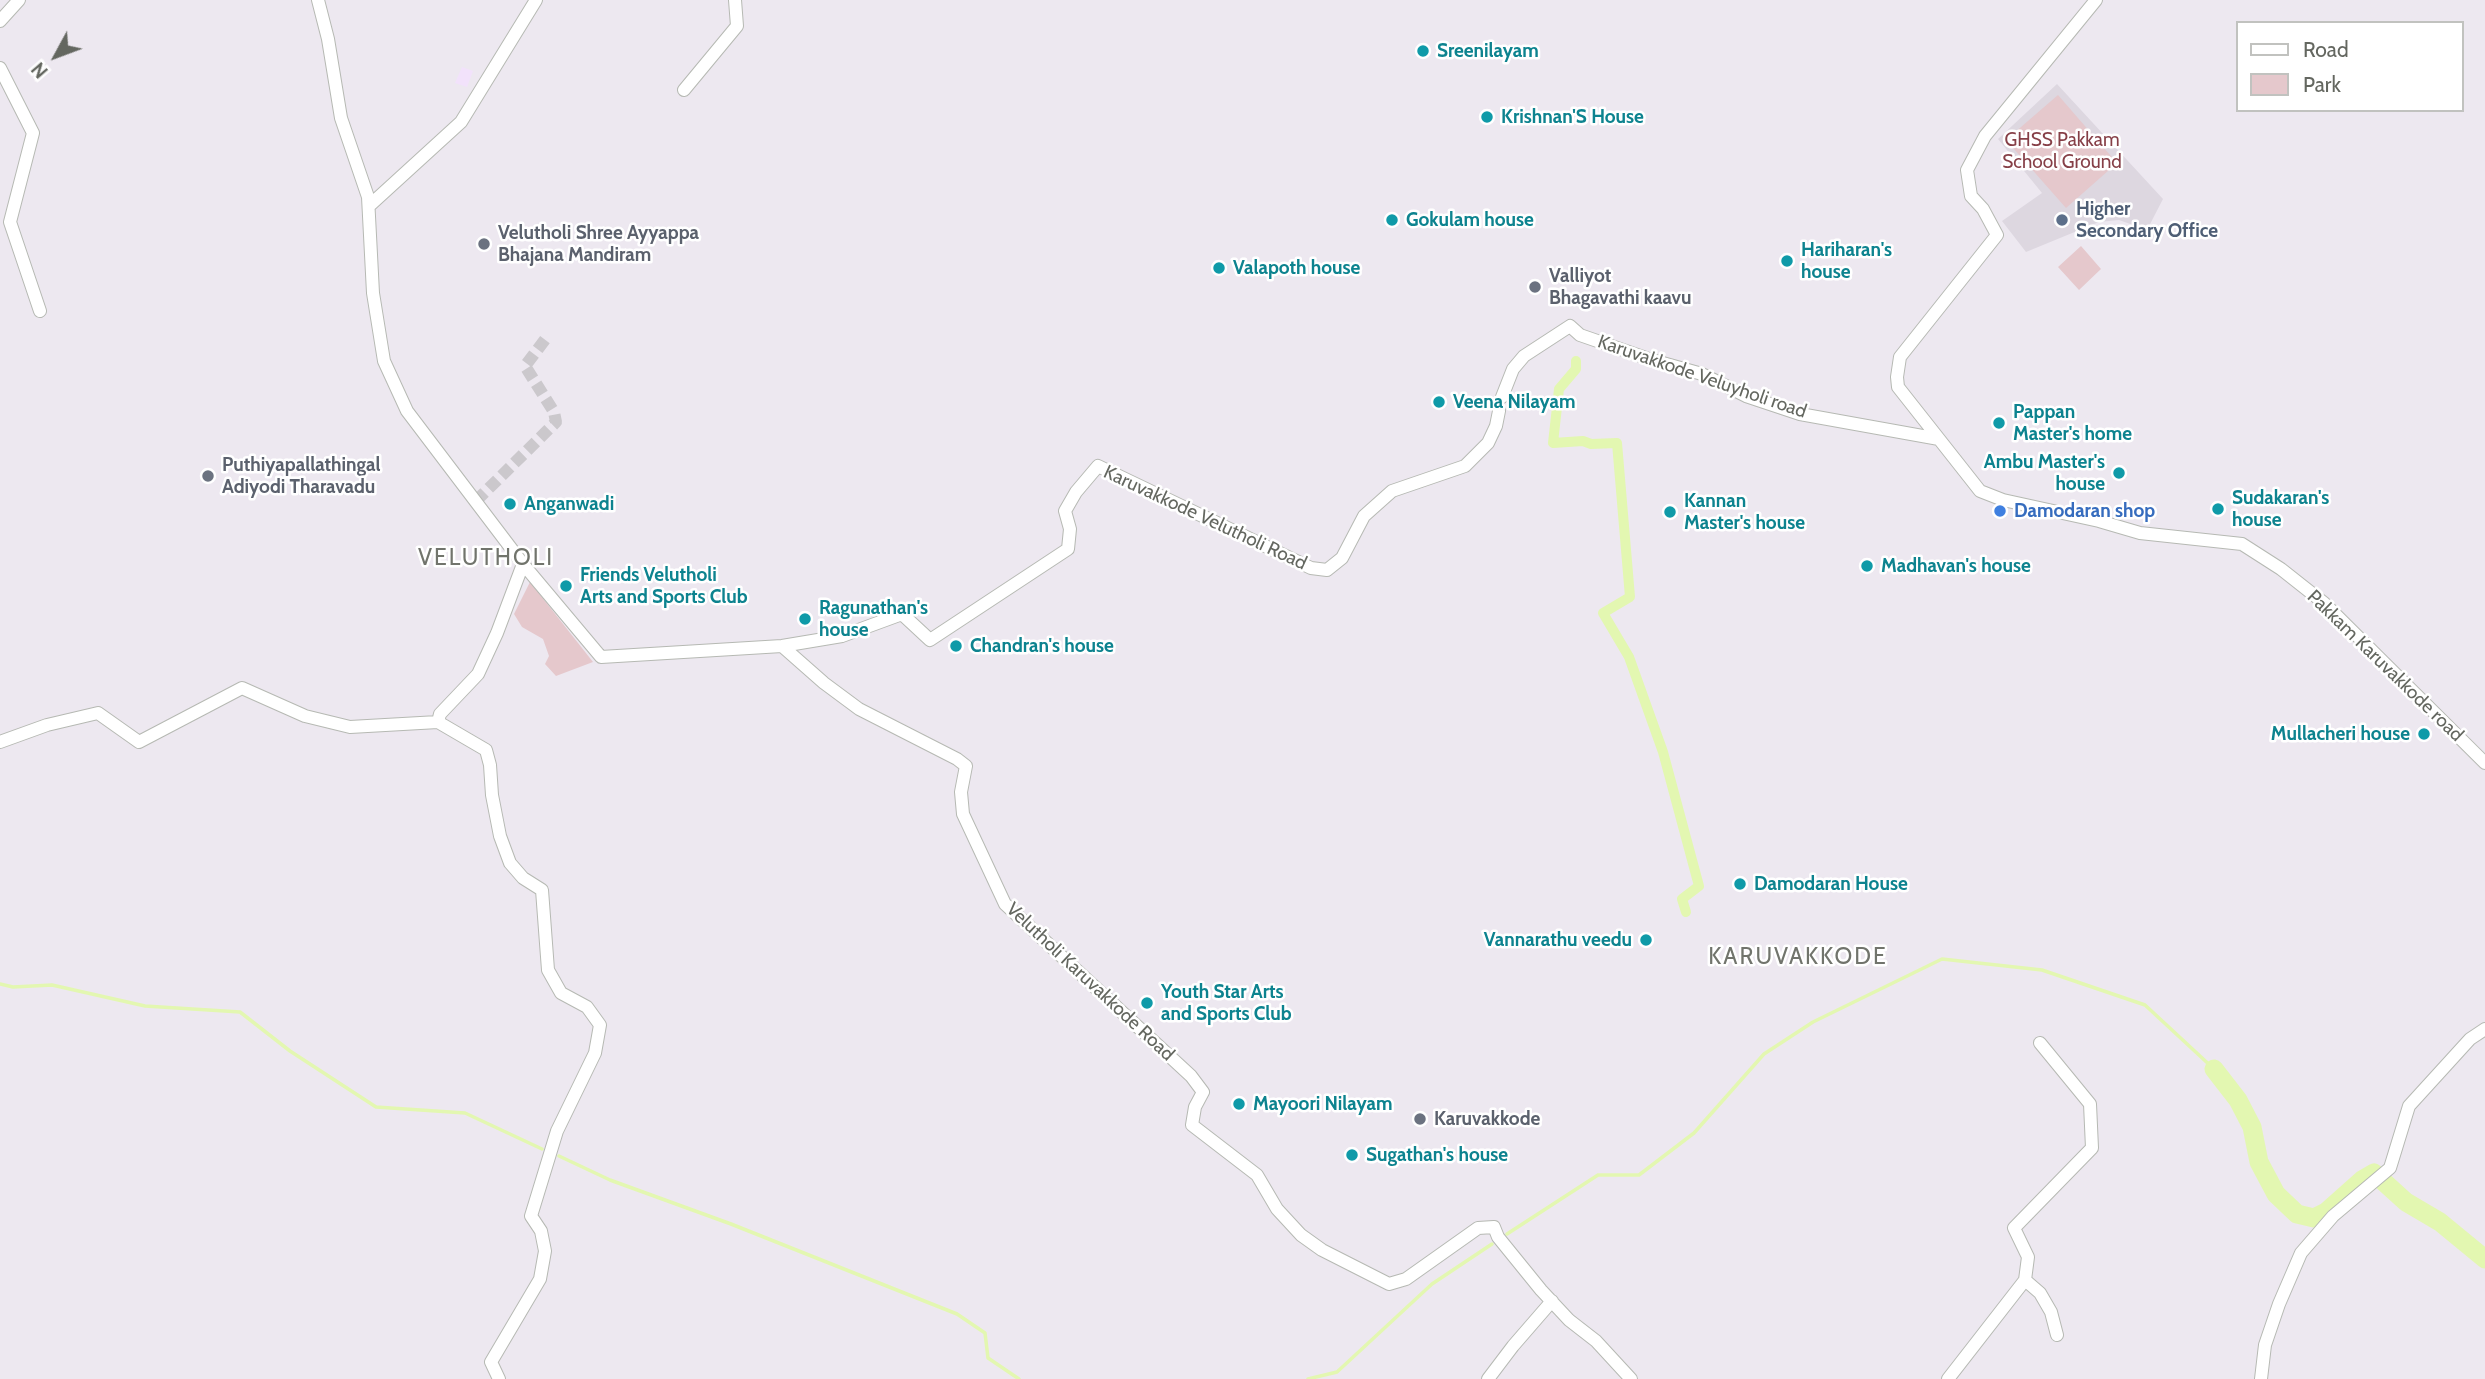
<!DOCTYPE html>
<html>
<head>
<meta charset="utf-8">
<style>
  body { margin:0 }
  #map { position:relative; width:2485px; height:1379px; overflow:hidden; background:#ede8f0; font-family:Cabin,sans-serif }
  canvas { display:block }
  .legend { position:absolute; left:2236px; top:21px; width:228px; height:91px; box-sizing:border-box; background:#fff; border:2px solid #c1c2bf; margin:0; padding:9px 12px; list-style:none; font-size:21px; color:#646760 }
  .legend li { display:flex; align-items:center; gap:14px; height:35px }
  .legend b { width:35px; border:2px solid #c1c2bf }
  .north { position:absolute; left:21px; top:21px; width:70px; height:70px; -webkit-text-stroke:5px #fff; paint-order:stroke; rotate:229deg; font-size:19px; font-weight:700; line-height:28px; text-align:center; color:#646760 }
  .north::after { content:''; display:block; margin:auto; width:24px; height:32px; background:#646760; clip-path:polygon(50% 0,100% 100%,50% 72%,0 100%) }
</style>
</head>
<body>
<div id="map">
<canvas width="2485" height="1379"></canvas>
<ul class="legend">
<li><b style="height:9px;background:#fff"></b>Road</li>
<li><b style="height:19px;background:#e5c8cc"></b>Park</li>
</ul>
<div class="north">N</div>
</div>
<script>
const ctx = document.querySelector('canvas').getContext('2d');
ctx.lineJoin = 'round';
function fill(path, color) { ctx.fillStyle = color; ctx.fill(path, 'evenodd'); }
const shape = rows => new Path2D(rows.map(r => 'M' + r).join(''));
function strokePath(path, color, width, dash) { ctx.strokeStyle = color; ctx.lineWidth = width; ctx.lineCap = dash ? 'butt' : 'round'; ctx.setLineDash(dash || []); ctx.stroke(path); }
function write(font, color, halo, rows, align = 'center') {
  ctx.font = font + ' Cabin,sans-serif'; ctx.lineWidth = 5; ctx.setLineDash([]); ctx.textBaseline = 'middle'; ctx.strokeStyle = halo; ctx.fillStyle = color; for (const [text, x, y, turn = 0] of rows) {
    ctx.save(); ctx.translate(x, y); ctx.rotate((+turn || 0) * Math.PI / 180); ctx.textAlign = isNaN(turn) ? turn : align; if (halo) ctx.strokeText(text, 0, 0); ctx.fillText(text, 0, 0); ctx.restore();
  }
}
fill(shape([
  [462,67,473,71,467,87,455,83]
]), '#f2e2fb');
fill(shape([
  [2057,84,2163,199,2147,230,2119,220,2099,222,2026,252,2002,221,2042,193,1998,139]
]), '#ddd7e0');
fill(shape([
  [2058,95,2117,163,2066,208,2006,140],
  [2081,246,2101,269,2079,290,2058,267],
  [530,582,593,662,556,676,545,664,549,656,543,639,522,627,514,614]
]), '#e5c8cc');
strokePath(shape([
  [0,984,13,987,52,985,145,1006,240,1012,290,1051,376,1107,465,1113,542,1149],
  [559,1156,610,1180,731,1224,957,1314,985,1333,988,1358,1019,1379],
  [1507,1234,1598,1175,1639,1175,1694,1133,1764,1054,1813,1022,1942,959,2042,970,2145,1005,2214,1069],
  [1308,1379,1337,1372,1432,1284,1492,1244]
]), '#e3f7b1', 3.5);
strokePath(shape([
  [1576,361,1576,369,1559,389,1553,443,1583,441,1591,444,1617,443,1630,597,1603,613,1629,657,1663,752,1699,886,1682,899,1686,912]
]), '#e3f7b1', 10);
strokePath(shape([
  [2214,1069,2238,1100,2252,1127,2259,1162,2276,1194,2297,1214,2314,1218,2326,1212,2362,1180,2374,1173,2406,1202,2440,1222,2485,1259]
]), '#e3f7b1', 19);
strokePath(shape([
  [476,501,556,422,554,412,525,366,547,337]
]), '#cbc8cc', 12, [12, 6]);
const minor = shape([
  [2096,0,1985,136,1967,170,1971,196,1983,209,1997,235,1900,357,1897,377,1898,387,1980,491,2003,500,2099,521,2140,533,2242,544,2281,569,2324,603,2485,763],
  [0,21,19,0],
  [0,68,33,133,10,222,40,311],
  [684,90,737,26,735,0],
  [369,206,461,122,536,0],
  [1502,397,1513,369,1524,356,1570,326,1580,335,1652,360,1702,374,1746,396,1800,414,1939,439],
  [523,564,601,657,782,646,842,636,902,614,930,640,1068,549,1070,529,1065,511,1076,492,1098,466,1311,568,1327,570,1342,558,1364,516,1392,491,1465,466,1488,443,1496,426,1499,411],
  [782,646,824,683,859,709,957,759,966,766,961,792,963,814,1005,904,1191,1076,1203,1092,1195,1107,1192,1125,1257,1175,1277,1209,1301,1235,1322,1250,1389,1284,1406,1279,1478,1228,1494,1227,1498,1237,1541,1290,1569,1320,1596,1341,1631,1379],
  [438,722,486,750,490,765,492,795,500,836,510,863,523,878,542,890,548,970,561,993,587,1007,600,1025,595,1053,557,1131,531,1216,541,1231,545,1251,540,1279,491,1362,499,1379],
  [0,742,47,725,98,713,139,742,242,688,305,716,350,727,438,722,440,714,478,674,497,633,523,564,407,411,384,361,373,293,368,197,341,118,328,39,318,0],
  [2025,1280,2040,1293,2051,1312,2057,1335],
  [1488,1379,1513,1346,1552,1301],
  [1948,1379,2025,1280,2028,1257,2014,1228,2092,1148,2090,1104,2040,1043],
  [2261,1379,2265,1345,2279,1304,2301,1253,2333,1216,2390,1168,2409,1106,2470,1039,2485,1029]
]);
strokePath(minor, '#b6b9b3', 14);
strokePath(minor, '#fff', 12);
for (const [x, y, r, color] of [
  [1423,51,7,"#0f9aa8"],
  [1487,117,7,"#0f9aa8"],
  [1392,220,7,"#0f9aa8"],
  [2062,220,7,"#5c6f8a"],
  [484,244,7,"#6b7280"],
  [1787,261,7,"#0f9aa8"],
  [1219,268,7,"#0f9aa8"],
  [1535,287,7,"#6b7280"],
  [1439,402,7,"#0f9aa8"],
  [1999,423,7,"#0f9aa8"],
  [2119,473,7,"#0f9aa8"],
  [208,476,7,"#6b7280"],
  [510,504,7,"#0f9aa8"],
  [2218,509,7,"#0f9aa8"],
  [2000,511,7,"#3f7fe0"],
  [1670,512,7,"#0f9aa8"],
  [1867,566,7,"#0f9aa8"],
  [566,586,7,"#0f9aa8"],
  [805,619,7,"#0f9aa8"],
  [956,646,7,"#0f9aa8"],
  [2424,734,7,"#0f9aa8"],
  [1740,884,7,"#0f9aa8"],
  [1646,940,7,"#0f9aa8"],
  [1147,1003,7,"#0f9aa8"],
  [1239,1104,7,"#0f9aa8"],
  [1420,1119,7,"#6b7280"],
  [1352,1155,7,"#0f9aa8"]
]) { const dot = new Path2D(); dot.arc(x, y, r, 0, 2 * Math.PI); ctx.fillStyle = color; ctx.fill(dot); strokePath(dot, '#fff', 2.5); }
write('bold 19px', '#0d838f', '#fff', [
  ["Sreenilayam",1437,51],
  ["Krishnan'S House",1501,117],
  ["Gokulam house",1406,220],
  ["Hariharan's",1801,250],
  ["house",1801,272],
  ["Valapoth house",1233,268],
  ["Veena Nilayam",1453,402],
  ["Pappan",2013,412],
  ["Master's home",2013,434],
  ["Ambu Master's",2105,462,"right"],
  ["house",2105,484,"right"],
  ["Sudakaran's",2232,498],
  ["house",2232,520],
  ["Kannan",1684,501],
  ["Master's house",1684,523],
  ["Anganwadi",524,504],
  ["Madhavan's house",1881,566],
  ["Friends Velutholi",580,575],
  ["Arts and Sports Club",580,597],
  ["Ragunathan's",819,608],
  ["house",819,630],
  ["Chandran's house",970,646],
  ["Mullacheri house",2410,734,"right"],
  ["Damodaran House",1754,884],
  ["Vannarathu veedu",1632,940,"right"],
  ["Youth Star Arts",1161,992],
  ["and Sports Club",1161,1014],
  ["Mayoori Nilayam",1253,1104],
  ["Sugathan's house",1366,1155]
], 'left');
write('19px', '#863f47', '#fff', [
  ["GHSS Pakkam",2062,140],
  ["School Ground",2062,162]
]);
write('bold 19px', '#4e5e75', '#fff', [
  ["Higher",2076,209],
  ["Secondary Office",2076,231]
], 'left');
write('bold 19px', '#5b616d', '#fff', [
  ["Velutholi Shree Ayyappa",498,233],
  ["Bhajana Mandiram",498,255],
  ["Valliyot",1549,276],
  ["Bhagavathi kaavu",1549,298],
  ["Puthiyapallathingal",222,465],
  ["Adiyodi Tharavadu",222,487],
  ["Karuvakkode",1434,1119]
], 'left');
write('19px', '#646760', '#fff', [
  ["Karuvakkode Veluyholi road",1702,377,19],
  ["Karuvakkode Velutholi Road",1205,518,25],
  ["Pakkam Karuvakkode road",2385,666,44],
  ["Velutholi Karuvakkode Road",1090,982,43]
]);
write('bold 19px', '#366cbe', '#fff', [
  ["Damodaran shop",2014,511]
], 'left');
ctx.letterSpacing = '2px';
write('23px', '#71746c', '#fff', [
  ["VELUTHOLI",486,558],
  ["KARUVAKKODE",1798,957]
]);
ctx.letterSpacing = '0px';
</script>
</body>
</html>
